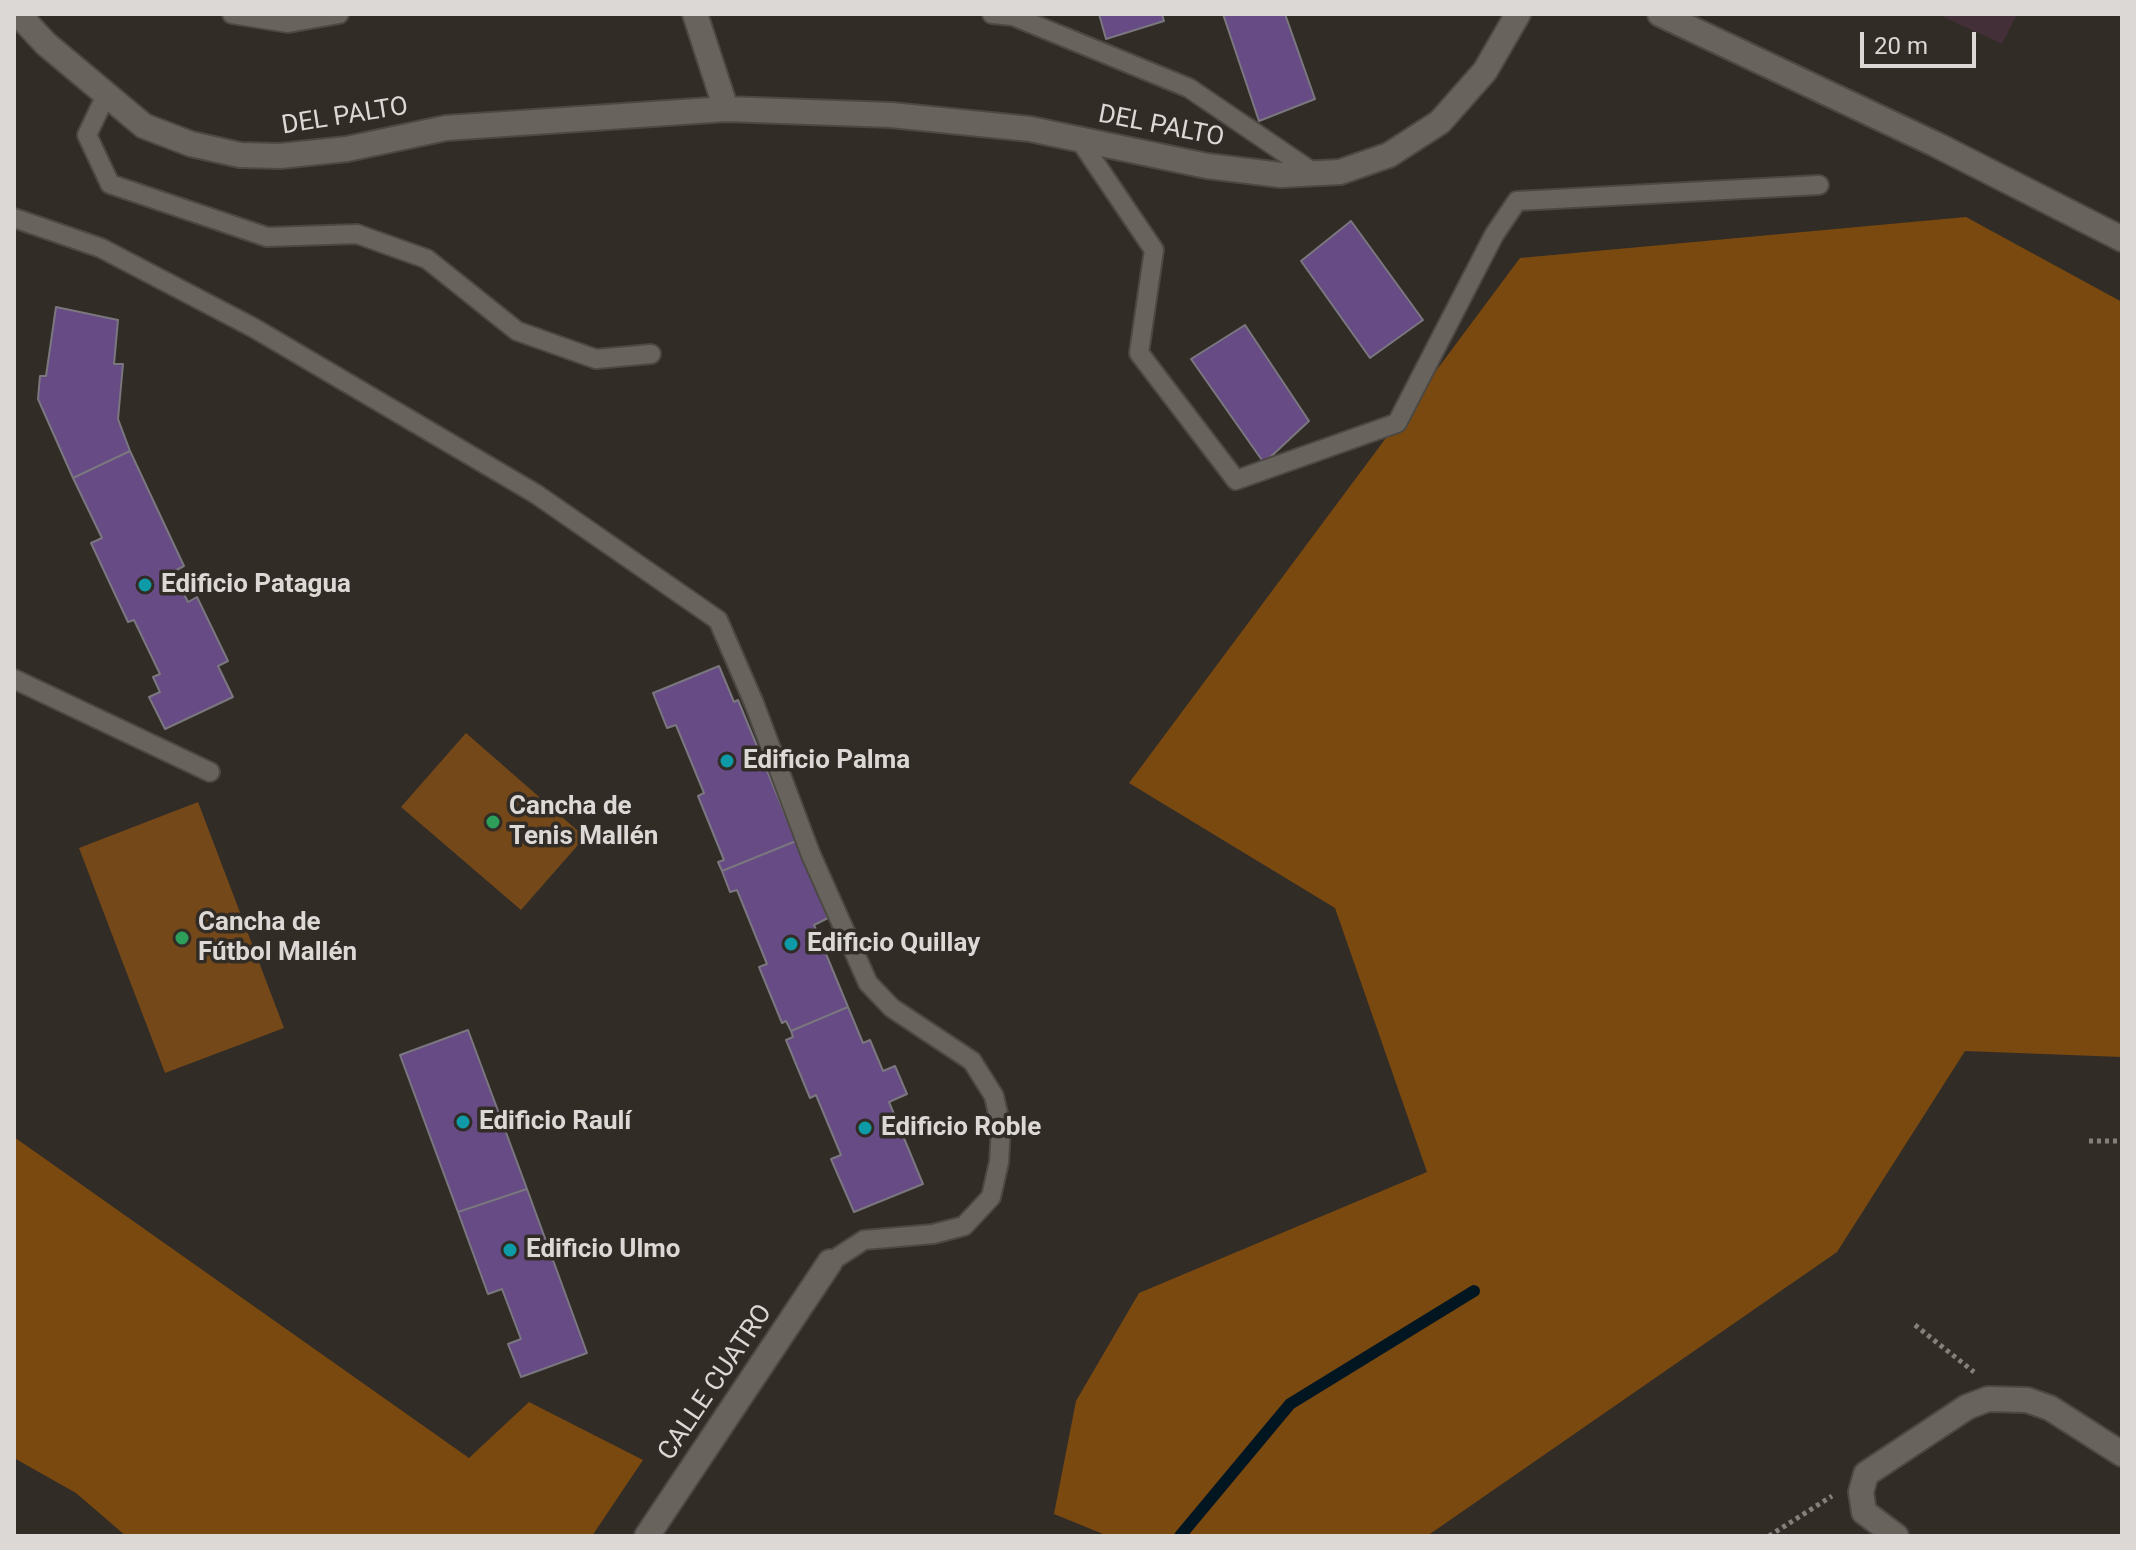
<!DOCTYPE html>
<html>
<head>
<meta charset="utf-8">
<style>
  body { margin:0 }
  #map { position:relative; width:2136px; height:1550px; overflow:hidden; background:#322c27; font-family:Roboto,sans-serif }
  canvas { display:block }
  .frame { position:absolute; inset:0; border:16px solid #dcd8d5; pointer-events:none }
  .scale { position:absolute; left:1860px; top:32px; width:116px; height:36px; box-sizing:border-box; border:4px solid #dcd8d5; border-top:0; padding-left:10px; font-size:24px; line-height:28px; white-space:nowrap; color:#dcd8d5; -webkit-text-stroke:6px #322c27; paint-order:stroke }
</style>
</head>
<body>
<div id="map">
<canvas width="2136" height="1550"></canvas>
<div class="frame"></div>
<div class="scale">20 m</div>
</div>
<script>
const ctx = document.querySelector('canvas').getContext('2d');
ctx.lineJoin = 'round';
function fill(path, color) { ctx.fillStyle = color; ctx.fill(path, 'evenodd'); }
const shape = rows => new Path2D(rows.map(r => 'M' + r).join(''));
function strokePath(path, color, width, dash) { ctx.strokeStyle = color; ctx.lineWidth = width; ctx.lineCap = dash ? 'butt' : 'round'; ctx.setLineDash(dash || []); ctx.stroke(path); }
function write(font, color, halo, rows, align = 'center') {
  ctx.font = font + ' Roboto,sans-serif'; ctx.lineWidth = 7; ctx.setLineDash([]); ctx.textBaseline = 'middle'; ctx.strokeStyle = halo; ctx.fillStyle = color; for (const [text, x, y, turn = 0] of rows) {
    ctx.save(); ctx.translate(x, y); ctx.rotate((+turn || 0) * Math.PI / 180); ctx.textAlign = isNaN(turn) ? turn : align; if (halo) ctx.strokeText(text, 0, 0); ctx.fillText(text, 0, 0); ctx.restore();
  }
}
fill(shape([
  [1937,14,2017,14,2002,44]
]), '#422f37');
fill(shape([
  [466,733,585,837,521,910,401,807],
  [198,802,284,1028,165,1073,79,848]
]), '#744819');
fill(shape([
  [1966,217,2122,302,2122,1057,1965,1051,1837,1252,1427,1536,1108,1536,1054,1514,1076,1401,1139,1293,1427,1172,1335,908,1129,783,1520,258],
  [14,1137,469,1458,529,1402,643,1460,592,1536,126,1536,76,1493,14,1458]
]), '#7a490f');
strokePath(shape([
  [1180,1536,1290,1404,1474,1291]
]), '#021622', 12);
const building = shape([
  [1099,14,1162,14,1164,21,1106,39,1099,14],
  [1223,14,1285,14,1315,99,1259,121,1223,14],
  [1351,221,1423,320,1370,358,1301,261,1351,221],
  [56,307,118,320,114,364,123,364,118,419,130,451,73,478,38,399,40,376,46,376,56,307],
  [1245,325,1309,421,1264,463,1191,359,1245,325],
  [130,451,184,566,173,572,188,602,197,597,228,661,218,666,233,697,165,729,149,697,160,692,153,677,160,674,134,620,128,622,91,543,102,538,73,478,130,451],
  [719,666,734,702,738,700,796,841,722,871,718,862,724,860,698,796,704,793,676,725,667,728,653,693,719,666],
  [796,841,828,918,814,925,848,1007,791,1031,786,1021,782,1023,759,967,767,964,737,890,730,892,722,871,796,841],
  [848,1007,863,1043,870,1040,883,1071,895,1066,907,1094,889,1102,923,1184,854,1212,831,1159,841,1155,816,1095,810,1098,786,1040,793,1037,791,1031,848,1007],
  [468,1030,527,1189,458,1212,400,1055,468,1030],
  [527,1189,587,1353,521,1377,508,1344,521,1339,502,1289,488,1294,458,1212,527,1189]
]);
fill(building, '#664b84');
strokePath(building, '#7a777f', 2);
const lane = shape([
  [232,14,288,23,339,14],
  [992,14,1013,16,1189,88,1314,173],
  [106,95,87,135,110,184,267,237,357,234,427,259,517,331,596,359,651,354],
  [1079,139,1154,250,1139,353,1236,480,1397,423,1494,235,1517,201,1819,185],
  [14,218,101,248,254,328,536,494,718,620,754,703,811,855,868,983,892,1008,972,1061,994,1096,1001,1127,999,1162,991,1197,964,1226,933,1234,864,1240,830,1262],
  [14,679,210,772]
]);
const street = shape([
  [18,14,46,44,144,126,191,144,240,155,280,156,347,149,446,128,726,109,891,115,1030,129,1207,166,1281,175,1340,172,1389,155,1440,122,1485,71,1518,14],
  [695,14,726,109],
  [647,1536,830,1262],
  [1896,1536,1864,1512,1861,1492,1866,1474,1967,1407,1988,1399,2027,1400,2050,1408,2122,1454]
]);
const secondary = shape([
  [1660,14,1937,145,2122,239]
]);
strokePath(lane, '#4c4843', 22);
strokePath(street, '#4c4843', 28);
strokePath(secondary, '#4c4843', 28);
strokePath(shape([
  [2089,1141,2122,1141],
  [1915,1325,1974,1372],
  [1769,1536,1832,1496]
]), '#85807c', 5, [4, 4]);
strokePath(lane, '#69635d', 18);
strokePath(street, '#69635d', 24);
strokePath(secondary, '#69635d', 24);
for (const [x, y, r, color] of [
  [145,585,8,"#0f9aa8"],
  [727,761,8,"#0f9aa8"],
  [493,822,8,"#2e9e5b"],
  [182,938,8,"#2e9e5b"],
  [791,944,8,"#0f9aa8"],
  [463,1122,8,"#0f9aa8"],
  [865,1128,8,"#0f9aa8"],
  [510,1250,8,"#0f9aa8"]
]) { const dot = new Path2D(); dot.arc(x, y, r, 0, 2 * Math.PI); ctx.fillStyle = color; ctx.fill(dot); strokePath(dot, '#322c27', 3); }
write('26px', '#dcd8d5', '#322c27', [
  ["DEL PALTO",345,117,-9],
  ["DEL PALTO",1161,127,11],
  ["CALLE CUATRO",716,1383,-56]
]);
write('bold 26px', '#dcd8d5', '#322c27', [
  ["Edificio Patagua",161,585],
  ["Edificio Palma",743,761],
  ["Cancha de",509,807],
  ["Tenis Mallén",509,837],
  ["Cancha de",198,923],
  ["Fútbol Mallén",198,953],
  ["Edificio Quillay",807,944],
  ["Edificio Raulí",479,1122],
  ["Edificio Roble",881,1128],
  ["Edificio Ulmo",526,1250]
], 'left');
</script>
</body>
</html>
